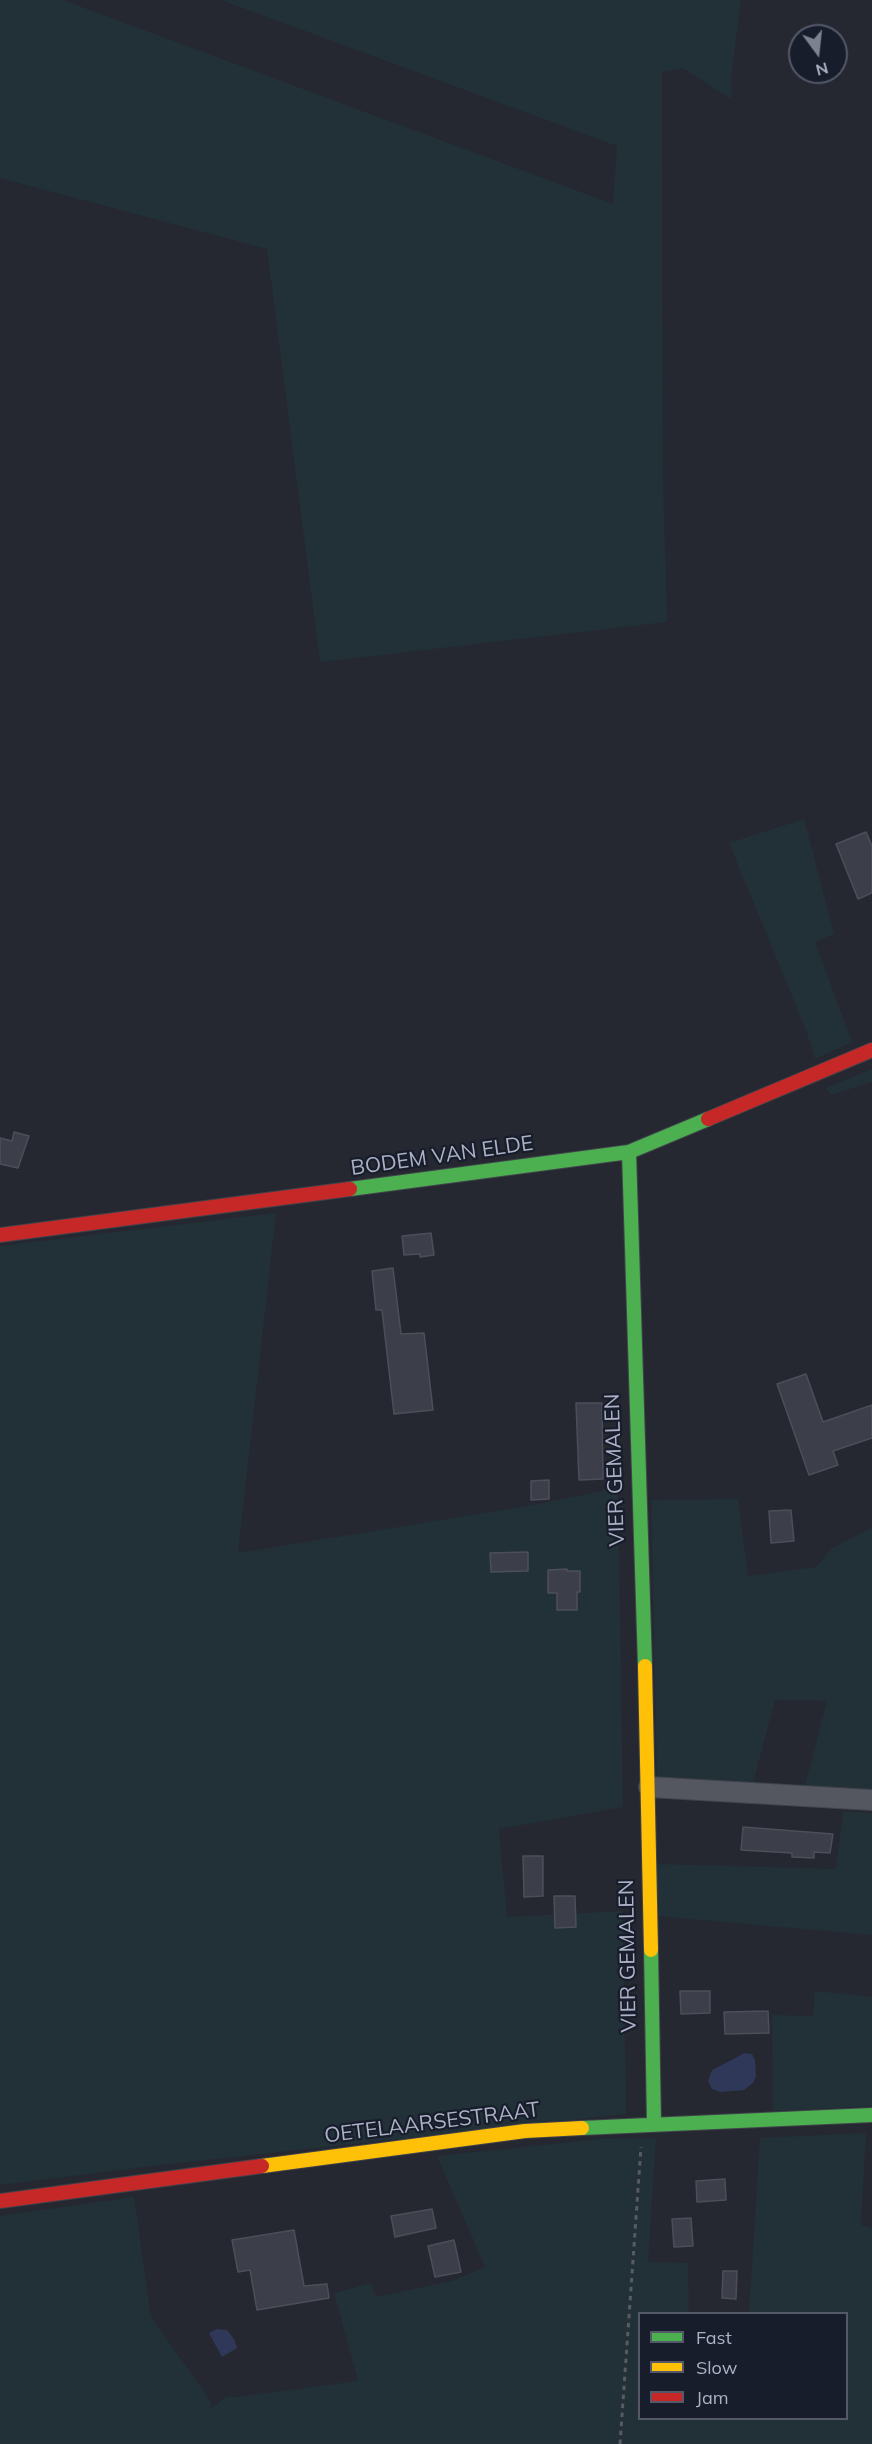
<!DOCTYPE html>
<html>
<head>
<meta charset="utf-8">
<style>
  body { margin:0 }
  #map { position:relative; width:872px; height:2444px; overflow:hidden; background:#252831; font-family:Mulish,sans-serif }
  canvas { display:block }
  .legend { position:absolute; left:638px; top:2312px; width:210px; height:108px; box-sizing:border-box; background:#181d2c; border:2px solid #545869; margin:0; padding:8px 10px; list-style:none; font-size:18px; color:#adb1c5 }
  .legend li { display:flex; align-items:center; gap:12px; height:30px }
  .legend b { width:30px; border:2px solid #545869 }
  .north { position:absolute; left:788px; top:24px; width:60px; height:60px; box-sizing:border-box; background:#181d2c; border:2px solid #545869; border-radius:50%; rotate:165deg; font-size:16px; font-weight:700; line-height:24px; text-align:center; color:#adb1c5 }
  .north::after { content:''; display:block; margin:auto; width:21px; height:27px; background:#7d8191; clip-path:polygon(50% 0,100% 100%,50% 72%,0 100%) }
</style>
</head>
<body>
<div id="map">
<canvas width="872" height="2444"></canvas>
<ul class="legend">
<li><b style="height:8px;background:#4caf50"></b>Fast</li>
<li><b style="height:8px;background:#ffc107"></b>Slow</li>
<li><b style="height:8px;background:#c62828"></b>Jam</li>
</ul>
<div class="north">N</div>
</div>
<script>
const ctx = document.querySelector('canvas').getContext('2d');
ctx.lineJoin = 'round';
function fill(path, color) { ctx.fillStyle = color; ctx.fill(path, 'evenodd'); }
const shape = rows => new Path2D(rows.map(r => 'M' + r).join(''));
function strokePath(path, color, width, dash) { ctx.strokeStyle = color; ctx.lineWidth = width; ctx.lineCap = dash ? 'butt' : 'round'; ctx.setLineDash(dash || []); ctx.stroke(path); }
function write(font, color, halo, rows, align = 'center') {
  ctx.font = font + ' Mulish,sans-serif'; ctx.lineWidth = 4.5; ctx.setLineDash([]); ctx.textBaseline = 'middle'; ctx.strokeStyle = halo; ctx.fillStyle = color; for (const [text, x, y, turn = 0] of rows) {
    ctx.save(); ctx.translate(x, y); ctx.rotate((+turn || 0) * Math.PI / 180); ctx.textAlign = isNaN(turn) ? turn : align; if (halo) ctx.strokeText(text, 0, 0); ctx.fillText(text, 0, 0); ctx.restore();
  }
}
fill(shape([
  [0,0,63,0,613,204,617,146,221,0,741,0,731,79,731,99,683,68,662,72,663,480,667,622,320,662,267,249,0,178],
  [804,819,834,934,815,942,852,1042,815,1059,806,1030,729,843],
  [872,1069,872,1082,831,1095,826,1088],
  [276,1213,238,1553,528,1506,618,1488,623,1807,499,1829,507,1917,623,1911,626,2114,152,2166,0,2185,0,1246],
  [738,1499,748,1576,816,1567,831,1549,872,1527,872,1795,804,1790,827,1701,775,1700,752,1787,657,1781,651,1500],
  [843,1811,872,1813,872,1935,657,1916,657,1864,836,1869],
  [815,1991,872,1997,872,2106,773,2111,772,2015,813,2016],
  [866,2133,861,2225,872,2228,872,2444,0,2444,0,2216,134,2197,151,2317,210,2400,212,2408,227,2396,237,2397,358,2381,334,2293,371,2283,376,2297,452,2281,485,2267,437,2156,601,2139,656,2138,648,2262,688,2263,689,2313,640,2314,640,2418,846,2418,846,2314,749,2313,760,2138]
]), '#223037');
fill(shape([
  [745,2053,752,2054,755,2060,756,2076,753,2083,744,2090,721,2092,712,2089,708,2081,712,2070],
  [217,2329,227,2330,234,2339,237,2348,222,2357,209,2333]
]), '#303859');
const building = shape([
  [866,832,872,846,872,893,858,899,836,844,866,832],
  [14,1132,29,1136,18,1168,0,1164,0,1138,12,1141,14,1132],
  [431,1233,434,1255,420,1257,420,1254,404,1255,402,1236,431,1233],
  [393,1268,401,1334,424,1333,433,1410,394,1414,382,1310,376,1310,372,1271,393,1268],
  [806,1374,823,1422,872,1405,872,1438,833,1451,838,1465,809,1475,777,1384,806,1374],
  [576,1403,602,1403,603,1479,579,1480,576,1403],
  [549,1480,549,1499,531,1500,531,1481,549,1480],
  [791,1510,794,1541,771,1543,769,1511,791,1510],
  [528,1552,528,1571,491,1572,490,1553,528,1552],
  [567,1569,567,1571,580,1571,580,1592,577,1592,577,1610,557,1610,557,1593,548,1593,548,1570,567,1569],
  [743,1827,833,1834,830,1853,814,1852,814,1858,792,1857,792,1853,741,1850,743,1827],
  [523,1856,543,1856,543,1896,524,1897,523,1856],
  [554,1896,575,1896,576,1927,555,1928,554,1896],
  [680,1991,710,1991,710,2013,681,2014,680,1991],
  [768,2011,769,2033,725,2034,724,2012,768,2011],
  [725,2179,726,2200,697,2202,696,2181,725,2179],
  [432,2209,436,2228,395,2237,391,2216,432,2209],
  [691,2218,693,2246,674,2247,672,2219,691,2218],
  [294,2230,304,2286,327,2284,329,2298,257,2310,250,2270,238,2272,232,2240,294,2230],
  [454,2240,461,2272,435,2277,428,2246,454,2240],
  [723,2271,737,2271,736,2299,722,2298,723,2271]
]);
fill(building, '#3c3f49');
strokePath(building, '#4c4f5a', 1.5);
const street = shape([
  [649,1787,872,1800]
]);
const fast = shape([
  [629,1152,645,1666],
  [350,1189,629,1152,708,1119],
  [651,1950,654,2124],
  [582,2128,872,2115]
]);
const slow = shape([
  [645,1666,651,1950],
  [262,2166,525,2131,582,2128]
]);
const jam = shape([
  [708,1119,872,1050],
  [0,1235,350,1189],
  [0,2201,262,2166]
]);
strokePath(street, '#41434b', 22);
strokePath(fast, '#41434b', 16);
strokePath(slow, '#41434b', 16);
strokePath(jam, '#41434b', 16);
strokePath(shape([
  [620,2444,641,2147]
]), '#585b64', 3, [4.5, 4.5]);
strokePath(street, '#545660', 20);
strokePath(fast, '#4caf50', 14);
strokePath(slow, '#ffc107', 14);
strokePath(jam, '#c62828', 14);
write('21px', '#adb1c5', '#181d2c', [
  ["BODEM VAN ELDE",442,1156,-8],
  ["VIER GEMALEN",615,1470,-92],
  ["VIER GEMALEN",628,1956,-91],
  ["OETELAARSESTRAAT",432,2123,-7]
]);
</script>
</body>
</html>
